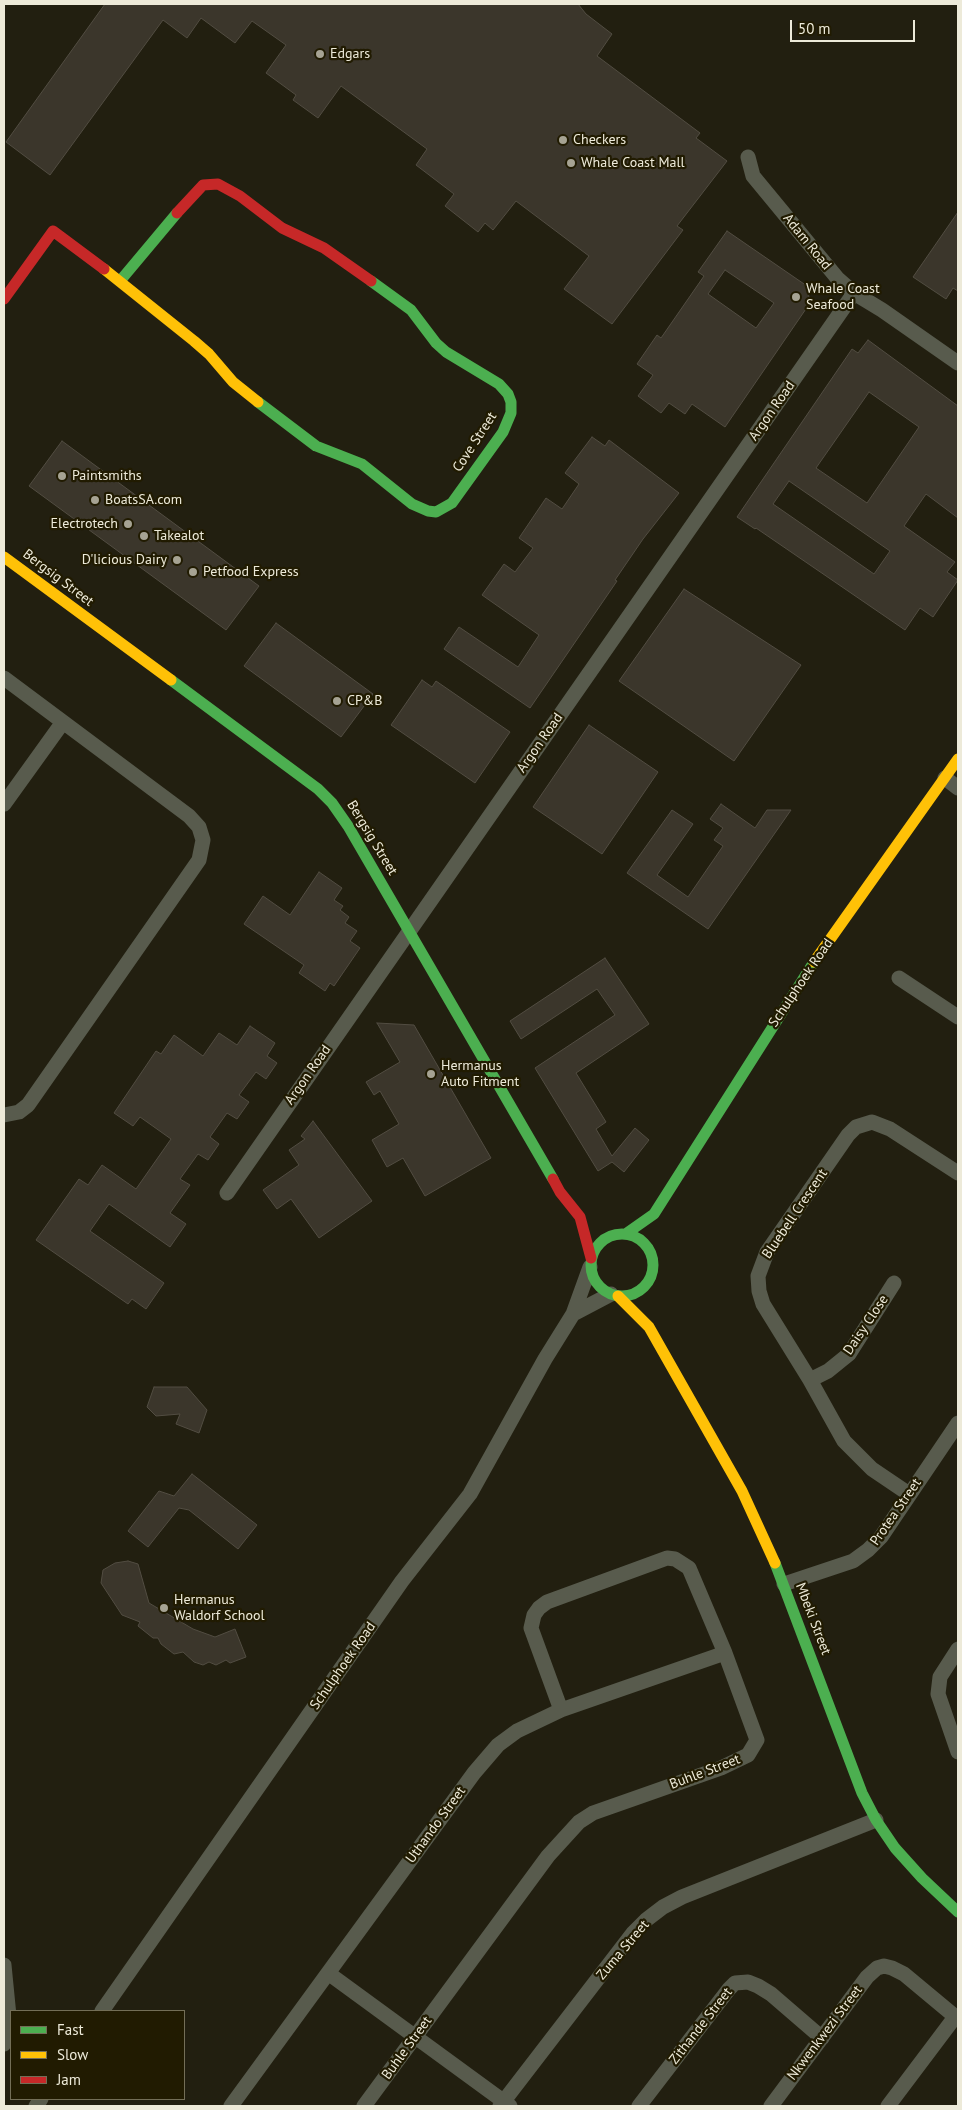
<!DOCTYPE html>
<html>
<head>
<meta charset="utf-8">
<style>
  body { margin:0 }
  #map { position:relative; width:962px; height:2110px; overflow:hidden; background:#221f10; font-family:"PT Sans",sans-serif }
  canvas { display:block }
  .frame { position:absolute; inset:0; border:5px solid #edead9; pointer-events:none }
  .legend { position:absolute; left:10px; top:2010px; width:175px; height:90px; box-sizing:border-box; background:#211b01; border:1px solid #736e57; margin:0; padding:6px 9px; list-style:none; font-size:15px; color:#edead9 }
  .legend li { display:flex; align-items:center; gap:10px; height:25px }
  .legend b { width:25px; border:1px solid #736e57 }
  .scale { position:absolute; left:790px; top:20px; width:125px; height:22px; box-sizing:border-box; border:2px solid #edead9; border-top:0; padding-left:6px; font-size:15px; line-height:18px; white-space:nowrap; color:#edead9; -webkit-text-stroke:4px #211b01; paint-order:stroke }
</style>
</head>
<body>
<div id="map">
<canvas width="962" height="2110"></canvas>
<div class="frame"></div>
<ul class="legend">
<li><b style="height:6px;background:#4caf50"></b>Fast</li>
<li><b style="height:6px;background:#ffc107"></b>Slow</li>
<li><b style="height:6px;background:#c62828"></b>Jam</li>
</ul>
<div class="scale">50 m</div>
</div>
<script>
const ctx = document.querySelector('canvas').getContext('2d');
ctx.lineJoin = 'round';
function fill(path, color) { ctx.fillStyle = color; ctx.fill(path, 'evenodd'); }
const shape = rows => new Path2D(rows.map(r => 'M' + r).join(''));
function strokePath(path, color, width, dash) { ctx.strokeStyle = color; ctx.lineWidth = width; ctx.lineCap = dash ? 'butt' : 'round'; ctx.setLineDash(dash || []); ctx.stroke(path); }
function write(font, color, halo, rows, align = 'center') {
  ctx.font = font + ' "PT Sans",sans-serif'; ctx.lineWidth = 4.5; ctx.setLineDash([]); ctx.textBaseline = 'middle'; ctx.strokeStyle = halo; ctx.fillStyle = color; for (const [text, x, y, turn = 0] of rows) {
    ctx.save(); ctx.translate(x, y); ctx.rotate((+turn || 0) * Math.PI / 180); ctx.textAlign = isNaN(turn) ? turn : align; if (halo) ctx.strokeText(text, 0, 0); ctx.fillText(text, 0, 0); ctx.restore();
  }
}
const building = shape([
  [105,4,578,4,586,14,612,34,597,56,700,133,696,138,727,161,677,226,683,230,612,324,564,289,589,256,516,201,493,230,485,223,478,232,445,206,454,194,416,165,427,149,341,86,318,118,293,100,296,95,266,73,286,45,252,21,235,43,201,18,187,38,163,20,50,175,6,142,105,4],
  [958,212,958,291,953,288,946,299,913,277,958,212],
  [727,231,807,286,810,303,725,427,692,404,685,414,669,403,661,413,638,396,653,375,637,364,657,335,661,338,704,276,698,272,727,231],
  [725,270,774,303,756,328,708,294,725,270],
  [868,340,958,406,958,518,926,494,904,526,955,562,947,572,958,580,933,617,920,608,905,630,756,528,755,529,737,517,852,349,858,353,868,340],
  [869,392,919,427,867,503,816,468,869,392],
  [789,481,890,551,874,574,773,504,789,481],
  [592,437,605,446,609,440,679,493,643,539,615,580,617,581,530,708,444,649,459,627,518,667,539,635,482,595,504,564,515,572,533,548,519,538,546,498,562,509,579,484,565,473,592,437],
  [62,441,259,586,226,630,29,486,62,441],
  [684,589,801,665,734,761,619,681,684,589],
  [276,623,373,694,341,737,244,666,276,623],
  [422,680,432,687,436,681,510,732,475,783,391,725,422,680],
  [589,725,658,772,602,854,533,807,589,725],
  [721,804,755,828,767,810,791,810,708,929,627,873,672,810,693,824,657,875,688,897,723,846,714,840,723,828,710,819,721,804],
  [319,872,342,888,334,900,343,906,340,910,349,917,345,923,357,931,350,941,360,948,334,986,330,983,325,991,299,973,304,965,244,924,263,896,290,915,319,872],
  [605,958,649,1024,576,1073,606,1122,596,1129,612,1156,635,1128,649,1140,624,1172,612,1162,598,1171,535,1068,615,1015,597,989,521,1039,510,1021,605,958],
  [377,1023,414,1025,491,1158,425,1196,403,1158,387,1167,372,1140,399,1124,380,1091,374,1095,366,1082,400,1062,377,1023],
  [250,1026,275,1043,267,1056,277,1063,266,1079,256,1072,239,1095,249,1102,237,1119,227,1113,210,1137,219,1144,208,1160,198,1154,180,1179,190,1185,170,1213,186,1224,170,1247,109,1204,90,1231,164,1283,146,1309,132,1299,128,1304,36,1240,79,1179,88,1185,102,1165,136,1189,171,1139,140,1117,133,1126,114,1113,156,1051,161,1054,174,1035,203,1056,219,1033,237,1045,250,1026],
  [313,1121,372,1201,319,1238,291,1199,277,1209,263,1190,299,1165,289,1150,305,1139,301,1136,313,1121],
  [154,1387,187,1387,207,1410,199,1433,176,1424,180,1414,156,1416,147,1407,154,1387],
  [192,1474,257,1525,238,1549,189,1510,179,1508,148,1547,128,1531,159,1491,174,1496,192,1474],
  [128,1561,138,1564,149,1603,193,1629,215,1637,235,1629,246,1657,230,1663,226,1660,216,1665,209,1662,203,1665,194,1662,183,1652,174,1654,161,1644,158,1638,153,1638,138,1626,140,1622,122,1615,101,1583,103,1570,115,1563,128,1561]
]);
fill(building, '#3b362b');
strokePath(building, '#524d42', 1);
strokePath(shape([
  [748,157,753,176,838,279,854,293,882,310,958,363],
  [4,678,189,816,199,827,203,840,199,860,28,1105,19,1112,4,1115],
  [945,778,958,788],
  [4,804,63,722],
  [899,978,958,1017],
  [227,1193,854,293],
  [573,1314,611,1294],
  [810,1380,828,1371,849,1354,894,1283],
  [909,1494,872,1469,844,1441,810,1380,763,1304,759,1291,758,1276,767,1252,848,1135,856,1127,872,1122,890,1129,958,1173],
  [784,1584,853,1561,868,1550,881,1537,958,1423],
  [958,1649,940,1677,938,1694,958,1752],
  [4,1965,9,2016,4,2044],
  [328,1973,510,2106],
  [102,2011,402,1581,470,1494,545,1359,573,1314,590,1267],
  [36,2106,41,2099],
  [231,2106,474,1773,498,1745,517,1731,561,1710,725,1653],
  [364,2106,548,1856,579,1822,593,1813,721,1768,748,1755,757,1740,725,1653,689,1568,675,1559,667,1558,547,1602,539,1608,534,1615,531,1628,561,1710],
  [500,2106,633,1933,646,1920,663,1907,682,1897,876,1820],
  [639,2106,729,1989,735,1983,748,1982,758,1986,771,1994,822,2038],
  [771,2106,867,1977,877,1968,884,1966,892,1968,904,1974,958,2019],
  [888,2106,955,2017]
]), '#585b4d', 15);
strokePath(shape([
  [120,281,177,213],
  [258,402,316,446,362,464,412,504,428,511,436,512,452,503,503,432,511,413,511,402,508,394,499,384,446,352,436,343,411,310,371,281],
  [171,680,318,789,332,803,348,826,553,1179],
  [627,1233,654,1214,814,962],
  '591 1265a31 31 0 1 1 62 0a31 31 0 1 1-62 0Z',
  [775,1563,862,1793,876,1820,895,1848,922,1878,958,1912]
]), '#4caf50', 11);
strokePath(shape([
  [104,269,194,341,209,354,233,382,258,402],
  [4,557,171,680],
  [814,962,958,759],
  [618,1296,649,1327,742,1491,775,1563]
]), '#ffc107', 11);
strokePath(shape([
  [177,213,203,185,218,184,240,196,282,228,324,248,371,281],
  [4,299,53,231,104,269],
  [553,1179,560,1192,580,1217,591,1258]
]), '#c62828', 11);
for (const [x, y, r, color] of [
  [320,54,5,"#a6a393"],
  [563,140,5,"#a6a393"],
  [571,163,5,"#a6a393"],
  [796,297,5,"#a6a393"],
  [62,476,5,"#a6a393"],
  [95,500,5,"#a6a393"],
  [128,524,5,"#a6a393"],
  [144,536,5,"#a6a393"],
  [177,560,5,"#a6a393"],
  [193,572,5,"#a6a393"],
  [337,701,5,"#a6a393"],
  [431,1074,5,"#a6a393"],
  [164,1608,5,"#a6a393"]
]) { const dot = new Path2D(); dot.arc(x, y, r, 0, 2 * Math.PI); ctx.fillStyle = color; ctx.fill(dot); strokePath(dot, '#211b01', 2); }
write('14px', '#edead9', '#211b01', [
  ["Edgars",330,54],
  ["Checkers",573,140],
  ["Whale Coast Mall",581,163],
  ["Whale Coast",806,289],
  ["Seafood",806,305],
  ["Paintsmiths",72,476],
  ["BoatsSA.com",105,500],
  ["Electrotech",118,524,"right"],
  ["Takealot",154,536],
  ["D'licious Dairy",167,560,"right"],
  ["Petfood Express",203,572],
  ["CP&B",347,701],
  ["Hermanus",441,1066],
  ["Auto Fitment",441,1082],
  ["Hermanus",174,1600],
  ["Waldorf School",174,1616]
], 'left');
write('14px', '#edead9', '#211b01', [
  ["Adam Road",807,242,51],
  ["Argon Road",772,411,-55],
  ["Cove Street",475,442,-57],
  ["Bergsig Street",58,578,37],
  ["Argon Road",540,743,-55],
  ["Bergsig Street",372,838,59],
  ["Schulphoek Road",801,983,-56],
  ["Argon Road",308,1075,-55],
  ["Bluebell Crescent",795,1214,-56],
  ["Daisy Close",866,1325,-56],
  ["Protea Street",896,1512,-55],
  ["Mbeki Street",813,1619,69],
  ["Schulphoek Road",343,1666,-55],
  ["Buhle Street",705,1772,-21],
  ["Uthando Street",436,1825,-54],
  ["Zuma Street",623,1950,-50],
  ["Zithande Street",701,2026,-52],
  ["Nkwenkwezi Street",825,2033,-53],
  ["Buhle Street",407,2048,-54]
]);
</script>
</body>
</html>
